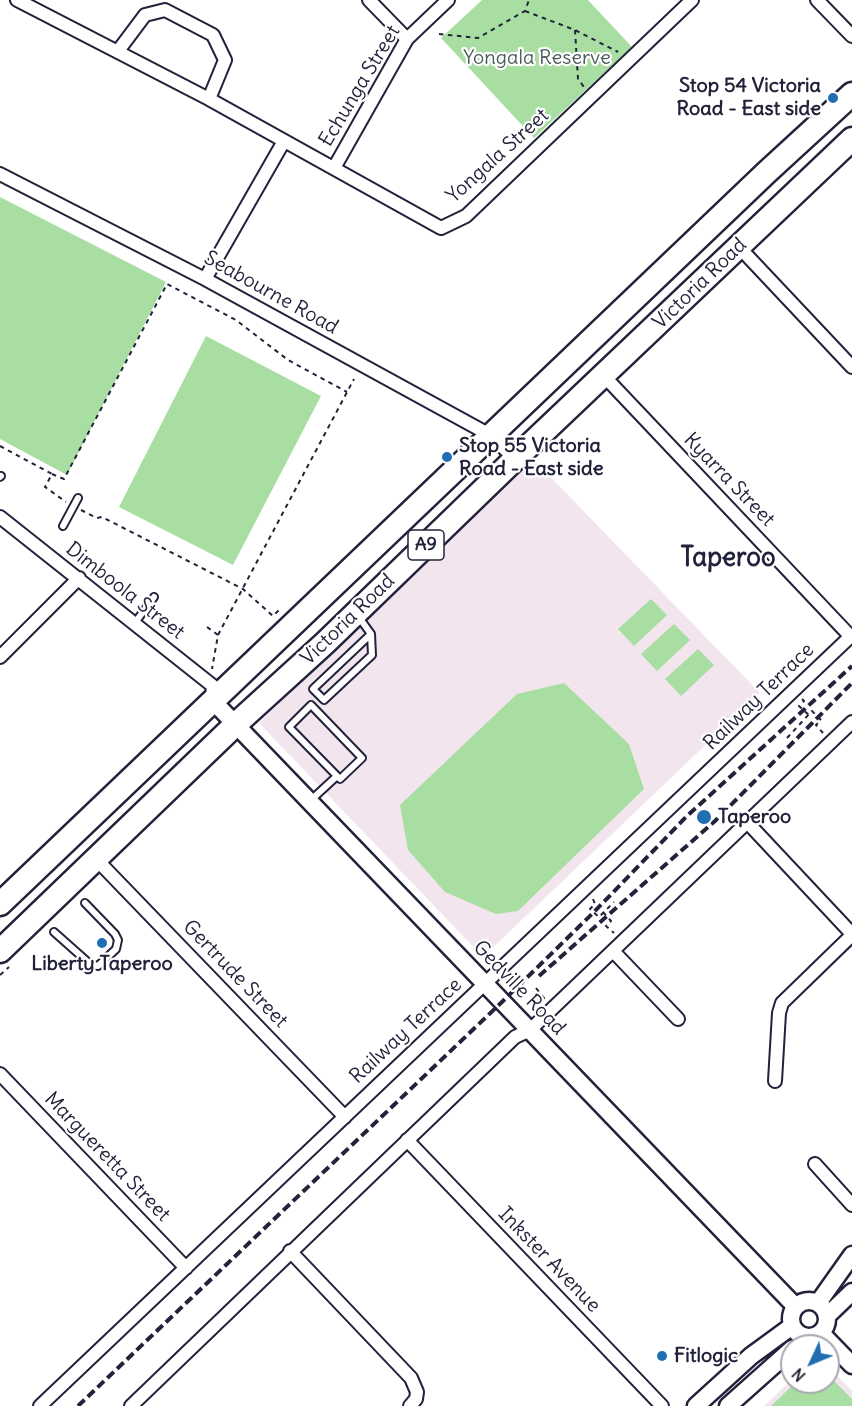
<!DOCTYPE html>
<html>
<head>
<meta charset="utf-8">
<style>
  body { margin:0 }
  #map { position:relative; width:852px; height:1406px; overflow:hidden; background:#fff; font-family:Delius,sans-serif }
  canvas { display:block }
  .north { position:absolute; left:780px; top:1334px; width:60px; height:60px; box-sizing:border-box; background:#fff; border:2px solid #a7a7b1; border-radius:50%; rotate:226deg; font-size:16px; font-weight:700; line-height:24px; text-align:center; color:#22223b }
  .north::after { content:''; display:block; margin:auto; width:21px; height:27px; background:#1f6fb2; clip-path:polygon(50% 0,100% 100%,50% 72%,0 100%) }
</style>
</head>
<body>
<div id="map">
<canvas width="852" height="1406"></canvas>
<div class="north">N</div>
</div>
<script>
const ctx = document.querySelector('canvas').getContext('2d');
ctx.lineJoin = 'round';
function fill(path, color) { ctx.fillStyle = color; ctx.fill(path, 'evenodd'); }
const shape = rows => new Path2D(rows.map(r => 'M' + r).join(''));
function strokePath(path, color, width, dash) { ctx.strokeStyle = color; ctx.lineWidth = width; ctx.lineCap = dash ? 'butt' : 'round'; ctx.setLineDash(dash || []); ctx.stroke(path); }
function write(font, color, halo, rows, align = 'center') {
  ctx.font = font + ' Delius,sans-serif'; ctx.lineWidth = 4.5; ctx.setLineDash([]); ctx.textBaseline = 'middle'; ctx.strokeStyle = halo; ctx.fillStyle = color; for (const [text, x, y, turn = 0] of rows) {
    ctx.save(); ctx.translate(x, y); ctx.rotate((+turn || 0) * Math.PI / 180); ctx.textAlign = isNaN(turn) ? turn : align; if (halo) ctx.strokeText(text, 0, 0); ctx.fillText(text, 0, 0); ctx.restore();
  }
}
fill(shape([
  [533,459,760,693,483,957,259,723],
  [828,1366,852,1391,852,1406,764,1406,792,1379,792,1382,828,1382]
]), '#f3e5ee');
fill(shape([
  [482,0,588,0,632,47,534,138,441,38],
  [0,197,166,282,67,475,0,439],
  [206,336,321,396,233,565,119,507],
  [651,599,667,615,634,646,618,629],
  [674,624,690,640,657,671,641,654],
  [698,649,714,665,681,696,665,679],
  [564,683,629,744,644,789,518,911,496,914,445,892,408,850,400,805,517,694],
  [828,1375,852,1399,852,1406,771,1406,796,1382,828,1382]
]), '#a8dea1');
const lane = shape([
  [0,477,1,476],
  [63,526,78,498],
  [358,616,371,634,372,655,324,700,313,689,371,634],
  [134,624,154,597],
  [311,800,337,776,289,727,311,705,362,758,340,779,337,776],
  [54,932,90,964,98,966,116,949,118,940,115,934,85,903]
]);
const street = shape([
  [17,0,209,99,441,228,466,216,692,0],
  [369,0,407,39],
  [817,0,852,36],
  [118,51,145,15,165,10,213,35,225,60,209,99],
  [334,168,407,39,448,0],
  [0,174,205,279,490,435,515,459],
  [739,247,852,367],
  [205,279,284,141],
  [604,376,851,637],
  [0,517,213,686,212,699],
  [0,657,79,578],
  [747,822,852,934],
  [96,859,345,1117],
  [613,951,678,1019],
  [0,1074,186,1268],
  [775,1081,779,1013,782,1003,852,935],
  [407,1140,662,1406],
  [815,1164,852,1205],
  [290,1251,411,1378,417,1392,416,1399,410,1406],
  [40,1406,852,635],
  [131,1406,515,1037,530,1030,852,722]
]);
const secondary = shape([
  [212,700,795,1306],
  '791 1319a18 18 0 1 1 36 0a18 18 0 1 1-36 0Z',
  [818,1303,852,1255],
  [827,1316,852,1292],
  [821,1333,852,1365],
  [696,1406,751,1356,792,1326],
  [728,1406,792,1349]
]);
const highway = shape([
  [0,904,767,172,852,94],
  [0,951,236,724,325,643,515,459,852,139]
]);
strokePath(lane, '#22223b', 10);
strokePath(street, '#22223b', 16);
strokePath(secondary, '#22223b', 21);
strokePath(highway, '#22223b', 27);
strokePath(shape([
  [525,11,575,30,618,52],
  [575,30,578,79,584,87],
  [439,34,478,38,525,11,529,0],
  [0,446,52,474,45,487,66,502],
  [52,474,64,479,167,284,236,320,288,360,347,392],
  [81,510,97,518,102,517,243,589,273,616,280,609],
  [207,627,218,635,212,669],
  [218,635,354,379],
  [802,699,804,701,799,706,810,716],
  [787,738,812,711,821,720,816,725,823,733],
  [593,899,595,904,590,909,599,917,614,902],
  [603,912,611,921,606,926,614,933],
  [0,975,9,967],
  [513,975,522,974],
  [536,988,544,998,543,999]
]), '#22223b', 2, [4.5, 4.5]);
strokePath(lane, '#fff', 6);
strokePath(street, '#fff', 12);
strokePath(secondary, '#fff', 16);
strokePath(highway, '#fff', 22);
strokePath(shape([
  [539,976,715,821,852,683],
  [78,1406,503,1001,594,912,687,816,852,666]
]), '#22223b', 4, [9, 4.5]);
for (const [x, y, r, color] of [
  [833,98,6,"#1f6fb2"],
  [447,457,6,"#1f6fb2"],
  [704,817,8,"#1f6fb2"],
  [102,943,6,"#1f6fb2"],
  [662,1356,6,"#1f6fb2"]
]) { const dot = new Path2D(); dot.arc(x, y, r, 0, 2 * Math.PI); ctx.fillStyle = color; ctx.fill(dot); strokePath(dot, '#fff', 2); }
for (const [x, y, w] of [
  [426,545,36]
]) { const box = new Path2D(); box.roundRect(x - w / 2, y - 15, w, 30, 4.5); ctx.fillStyle = '#fff'; ctx.fill(box); strokePath(box, '#22223b', 1.5); }
write('bold 18px', '#22223b', null, [
  ["A9",426,545]
]);
write('20px', '#4a5a5a', '#fff', [
  ["Yongala Reserve",537,58]
]);
write('20px', '#22223b', '#fff', [
  ["Echunga Street",360,86,-59],
  ["Yongala Street",498,156,-42],
  ["Victoria Road",700,284,-44],
  ["Seabourne Road",271,293,29],
  ["Kyarra Street",729,480,46],
  ["Dimboola Street",125,591,38],
  ["Victoria Road",348,620,-44],
  ["Railway Terrace",759,697,-44],
  ["Gertrude Street",235,974,46],
  ["Gedville Road",519,988,46],
  ["Railway Terrace",406,1031,-43],
  ["Margueretta Street",107,1157,46],
  ["Inkster Avenue",549,1260,46]
]);
write('bold 20px', '#22223b', '#fff', [
  ["Stop 54 Victoria",821,86,"right"],
  ["Road - East side",821,109,"right"],
  ["Stop 55 Victoria",459,446],
  ["Road - East side",459,469],
  ["Taperoo",718,817],
  ["Liberty Taperoo",102,964,"center"],
  ["Fitlogic",674,1356]
], 'left');
write('bold 26px', '#22223b', '#fff', [
  ["Taperoo",728,559]
]);
</script>
</body>
</html>
